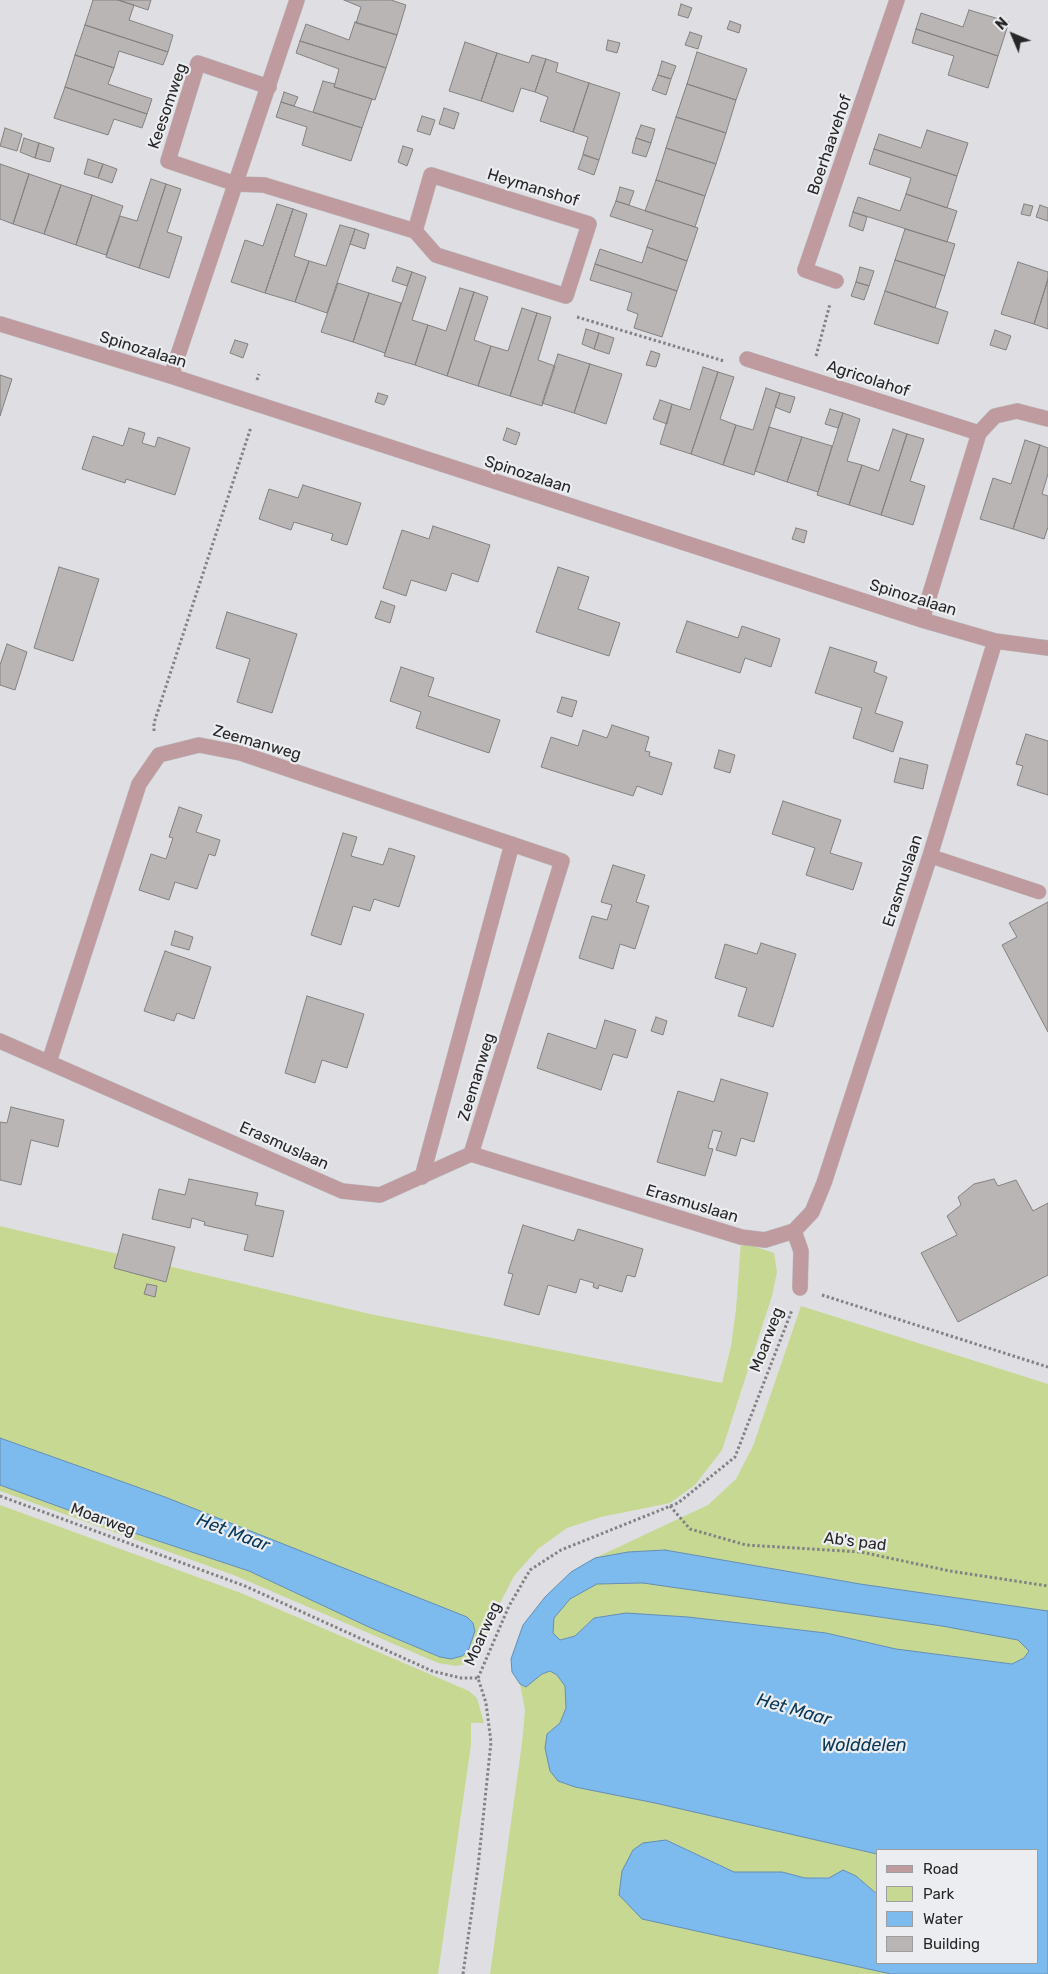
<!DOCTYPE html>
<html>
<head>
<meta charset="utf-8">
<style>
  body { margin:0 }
  #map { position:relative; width:1048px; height:1974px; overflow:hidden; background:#dfdfe3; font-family:Rubik,sans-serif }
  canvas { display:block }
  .legend { position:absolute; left:876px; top:1849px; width:162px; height:115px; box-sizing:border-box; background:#ecedf0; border:1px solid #9d9ea0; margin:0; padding:6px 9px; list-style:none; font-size:15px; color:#272728 }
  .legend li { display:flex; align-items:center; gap:10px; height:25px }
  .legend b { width:25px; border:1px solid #9d9ea0 }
  .north { position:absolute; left:988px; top:10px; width:50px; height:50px; -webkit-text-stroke:4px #ecedf0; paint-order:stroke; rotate:315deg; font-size:14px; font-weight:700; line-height:20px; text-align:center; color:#272728 }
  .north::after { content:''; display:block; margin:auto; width:18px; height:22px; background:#272728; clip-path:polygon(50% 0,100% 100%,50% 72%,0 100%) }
</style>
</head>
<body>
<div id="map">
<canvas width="1048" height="1974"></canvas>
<ul class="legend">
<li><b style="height:6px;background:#bf9ba0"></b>Road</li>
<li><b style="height:14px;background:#c7d893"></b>Park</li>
<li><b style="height:14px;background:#7dbaee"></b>Water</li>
<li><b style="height:14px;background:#b9b5b5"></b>Building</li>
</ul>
<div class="north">N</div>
</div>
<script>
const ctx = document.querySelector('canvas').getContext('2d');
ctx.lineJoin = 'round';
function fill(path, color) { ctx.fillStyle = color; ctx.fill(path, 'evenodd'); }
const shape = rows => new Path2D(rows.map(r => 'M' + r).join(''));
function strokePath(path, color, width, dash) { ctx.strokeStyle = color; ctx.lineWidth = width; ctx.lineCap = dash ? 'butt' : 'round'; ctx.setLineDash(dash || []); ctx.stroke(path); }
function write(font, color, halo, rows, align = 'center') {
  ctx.font = font + ' Rubik,sans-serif'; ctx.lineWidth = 4.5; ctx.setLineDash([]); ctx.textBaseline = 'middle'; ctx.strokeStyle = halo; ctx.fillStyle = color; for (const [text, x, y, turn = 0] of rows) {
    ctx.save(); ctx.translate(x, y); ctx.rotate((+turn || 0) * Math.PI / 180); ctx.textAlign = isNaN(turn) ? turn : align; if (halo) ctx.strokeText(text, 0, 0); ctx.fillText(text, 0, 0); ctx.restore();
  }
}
fill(shape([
  [0,1226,370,1314,722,1383,731,1346,736,1309,741,1242,774,1253,777,1272,772,1296,722,1450,695,1485,670,1503,601,1517,567,1528,538,1549,514,1576,497,1609,479,1655,470,1663,456,1666,438,1663,236,1576,0,1491,0,1485,101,1522,249,1571,371,1628,440,1657,451,1658,165,1497,0,1438],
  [801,1306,1048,1384,1048,1611,860,1584,665,1550,628,1552,595,1558,708,1505,736,1479,753,1446],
  [0,1505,241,1593,469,1691,477,1698,484,1723,471,1723,471,1745,438,1974,0,1974],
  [643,1583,942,1626,1018,1640,1029,1651,1024,1658,1012,1664,896,1649,826,1633,688,1617,626,1613,594,1618,575,1636,560,1640,553,1633,554,1618,570,1599,597,1584],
  [550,1671,557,1675,565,1686,566,1708,560,1723,547,1734,559,1781,575,1787,655,1803,877,1854,877,1894,856,1876,805,1878,782,1872,734,1872,666,1840,642,1919,891,1974,490,1974,522,1743,525,1710,520,1684,526,1687,542,1674]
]), '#c7d893');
const water = shape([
  [0,1438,165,1497,467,1617,473,1623,475,1631,468,1651,462,1656,451,1659,440,1657,371,1628,249,1571,101,1522,0,1485,0,1438],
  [665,1550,860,1584,1048,1611,1048,1974,891,1974,642,1919,619,1895,622,1871,633,1850,643,1843,666,1840,734,1872,782,1872,805,1878,829,1878,843,1870,856,1876,877,1894,877,1963,1037,1963,1037,1850,877,1850,877,1854,655,1803,575,1787,558,1781,550,1771,545,1748,547,1734,560,1723,566,1708,565,1686,557,1675,550,1671,542,1674,526,1687,520,1684,512,1672,511,1659,523,1625,545,1597,571,1572,595,1558,628,1552,665,1550],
  [643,1583,942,1626,1018,1640,1029,1651,1024,1658,1012,1664,896,1649,826,1633,688,1617,626,1613,594,1618,575,1636,560,1640,553,1633,554,1618,570,1599,597,1584,643,1583]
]);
fill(water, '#7dbaee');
strokePath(water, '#638eb3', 1);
const building = shape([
  [93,0,118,0,134,5,129,20,173,35,168,52,85,25,93,0],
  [118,0,151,0,148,10,118,0],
  [344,0,391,0,406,5,397,35,356,23,361,7,344,0],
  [681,4,692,8,688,18,678,15,681,4],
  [969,10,1009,22,998,56,916,29,921,13,963,27,969,10],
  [730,21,741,25,739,33,727,29,730,21],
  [355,22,397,35,386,68,300,41,306,24,349,40,355,22],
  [85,25,168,52,163,65,119,51,114,68,75,55,85,25],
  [916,29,998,56,988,88,948,75,954,56,912,43,916,29],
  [690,32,702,36,698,49,685,45,690,32],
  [608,40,620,43,617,53,606,50,608,40],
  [300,41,386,68,375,100,334,87,339,69,296,53,300,41],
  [465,42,497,53,481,101,449,91,465,42],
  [697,52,747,69,736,100,687,84,697,52],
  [497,53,529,63,532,55,546,59,535,92,521,88,513,112,481,101,497,53],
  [75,55,114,68,108,84,152,99,147,114,65,87,75,55],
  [546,59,558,63,556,72,589,83,573,132,540,121,548,97,535,92,546,59],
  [662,61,676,66,671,79,658,75,662,61],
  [658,75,671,79,666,95,652,90,658,75],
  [323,81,335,84,334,87,372,99,362,128,313,112,323,81],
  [589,83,620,93,599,160,583,154,588,137,573,132,589,83],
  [687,84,736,100,726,133,676,117,687,84],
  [65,87,147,114,142,128,114,119,108,135,54,118,65,87],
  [284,92,298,97,294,106,281,102,284,92],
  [281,102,362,128,351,161,302,145,307,127,276,117,281,102],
  [444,108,459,113,454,129,439,124,444,108],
  [422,116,435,120,430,135,417,131,422,116],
  [676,117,726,133,716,164,666,148,676,117],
  [641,125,655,129,651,143,636,138,641,125],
  [5,128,22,134,17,151,0,146,5,128],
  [927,130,968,143,957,176,874,149,879,134,921,148,927,130],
  [24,138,39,143,35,158,20,152,24,138],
  [636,138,651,143,646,157,632,153,636,138],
  [39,143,54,148,50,162,35,158,39,143],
  [403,146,413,149,407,166,398,162,403,146],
  [666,148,716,164,705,196,656,180,666,148],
  [874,149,957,176,947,208,906,194,911,178,869,164,874,149],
  [583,155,599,160,594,175,578,169,583,155],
  [88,159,103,164,98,178,84,174,88,159],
  [0,164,29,174,13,224,0,219,0,164],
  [103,164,117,169,112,183,98,178,103,164],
  [29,174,61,185,44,234,13,224,29,174],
  [151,179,166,184,139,268,106,257,120,216,137,221,151,179],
  [656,180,705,196,695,227,645,211,656,180],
  [166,184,181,189,167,232,182,237,169,278,139,268,166,184],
  [61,185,92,195,76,245,44,234,61,185],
  [620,187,634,191,629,205,616,201,620,187],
  [906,194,957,211,947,242,853,212,858,197,900,211,906,194],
  [92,195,123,206,106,255,76,245,92,195],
  [616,201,698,228,687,261,647,247,653,230,610,216,616,201],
  [277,204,293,209,265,293,231,282,245,240,263,246,277,204],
  [1024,204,1033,206,1030,216,1021,214,1024,204],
  [1040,205,1048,208,1048,221,1036,217,1040,205],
  [293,209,307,214,294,256,309,261,295,302,265,293,293,209],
  [853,212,867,217,863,231,849,226,853,212],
  [340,225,355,229,327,313,295,302,309,261,326,266,340,225],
  [355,229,369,234,365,249,350,244,355,229],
  [905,229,955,244,945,276,895,260,905,229],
  [647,247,687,261,677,291,595,264,600,249,642,263,647,247],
  [895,260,945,276,935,308,885,291,895,260],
  [1018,262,1048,272,1048,279,1034,324,1001,314,1018,262],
  [595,264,677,291,662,337,634,328,638,314,627,310,632,293,590,280,595,264],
  [397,267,412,272,407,286,392,281,397,267],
  [860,267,874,271,869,286,856,282,860,267],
  [412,272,426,277,412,320,428,325,415,365,384,356,412,272],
  [1048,279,1048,329,1034,324,1048,279],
  [856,282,869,286,864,300,851,296,856,282],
  [338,283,369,293,353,342,321,332,338,283],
  [460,288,474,292,447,376,415,365,428,325,446,331,460,288],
  [885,291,948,312,938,344,874,324,885,291],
  [474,292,488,297,474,340,491,346,478,386,447,376,474,292],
  [369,293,401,303,385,353,353,342,369,293],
  [522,308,537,313,510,396,478,386,491,346,508,351,522,308],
  [537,313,551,317,538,360,555,366,542,406,510,396,537,313],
  [586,329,599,333,594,349,582,344,586,329],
  [995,330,1011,336,1006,350,990,345,995,330],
  [599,333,614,338,609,354,594,349,599,333],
  [235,340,248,344,243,358,230,353,235,340],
  [651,351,660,354,656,367,646,365,651,351],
  [558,354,590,364,574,413,542,403,558,354],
  [590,364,622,374,606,424,574,413,590,364],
  [703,367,718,372,691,454,660,444,672,404,690,410,703,367],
  [718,372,734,377,720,419,736,425,723,465,691,454,718,372],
  [0,375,12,379,0,416,0,375],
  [766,388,780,393,754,475,723,465,736,425,753,430,766,388],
  [378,393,388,396,384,405,375,402,378,393],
  [780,393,795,397,790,413,775,407,780,393],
  [660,400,672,404,667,424,653,419,660,400],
  [830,409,843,413,838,428,825,424,830,409],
  [843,413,860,419,847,461,862,465,849,505,817,495,843,413],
  [769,427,802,437,787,482,755,471,769,427],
  [129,428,145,433,142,443,155,447,158,437,190,448,175,495,126,479,125,483,82,469,93,436,123,446,129,428],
  [507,428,520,433,516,445,503,440,507,428],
  [893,429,907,434,881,515,849,505,862,465,879,471,893,429],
  [907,434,924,439,910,481,925,486,913,525,881,515,907,434],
  [802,437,832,446,818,492,787,482,802,437],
  [1025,440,1040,445,1013,529,980,519,993,478,1011,484,1025,440],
  [1040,445,1048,448,1048,474,1042,494,1048,496,1048,527,1044,539,1013,529,1040,445],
  [303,485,361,503,347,545,331,540,333,534,294,522,291,530,259,519,269,489,298,498,303,485],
  [433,526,490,545,478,582,452,573,446,591,411,580,406,596,383,588,402,530,429,539,433,526],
  [796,528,807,531,804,543,792,539,796,528],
  [59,567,99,579,73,661,34,648,59,567],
  [558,567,589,577,578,609,620,623,609,656,536,632,558,567],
  [381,601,395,606,390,623,375,618,381,601],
  [227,612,297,634,272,713,237,702,250,659,216,648,227,612],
  [687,621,738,638,742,626,780,639,771,667,745,658,740,673,676,652,687,621],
  [7,644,27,652,15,690,0,685,0,665,7,644],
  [830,647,877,662,874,672,887,677,875,713,903,722,893,752,853,738,862,708,815,693,830,647],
  [401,667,434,678,428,696,500,720,489,753,416,728,421,712,390,701,401,667],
  [562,697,577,701,572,717,557,712,562,697],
  [612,725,649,737,645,751,650,752,649,756,672,763,662,795,637,786,633,796,541,767,551,737,578,746,583,730,607,738,612,725],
  [1026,734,1048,741,1048,795,1017,785,1023,766,1016,764,1026,734],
  [719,750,735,755,730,773,714,768,719,750],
  [900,758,928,765,923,789,894,782,900,758],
  [783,801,841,820,830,853,862,863,853,890,806,875,815,848,772,834,783,801],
  [179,807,202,815,196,832,220,840,215,856,209,854,197,889,175,882,169,900,139,890,151,854,166,859,173,838,169,837,179,807],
  [343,833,357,837,351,856,383,865,389,848,415,856,399,907,374,899,370,911,353,906,341,945,311,935,343,833],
  [613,865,645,875,636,902,649,906,635,949,620,944,613,969,579,958,592,916,607,920,612,905,601,902,613,865],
  [1048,902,1048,1032,1002,945,1017,937,1009,923,1048,902],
  [175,931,193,937,189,950,171,945,175,931],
  [761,943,796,954,773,1027,738,1016,747,988,715,978,725,944,757,954,761,943],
  [165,951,211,967,194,1019,177,1013,174,1021,144,1011,165,951],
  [307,996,364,1014,347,1068,322,1060,315,1083,285,1073,307,996],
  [656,1017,667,1021,663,1035,651,1031,656,1017],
  [605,1020,636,1030,627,1058,613,1054,601,1090,537,1068,548,1033,596,1049,605,1020],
  [721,1079,768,1093,754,1142,741,1138,736,1156,716,1150,722,1132,713,1130,708,1148,713,1149,705,1176,657,1162,678,1091,714,1102,721,1079],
  [11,1107,64,1120,58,1147,31,1140,21,1185,0,1180,0,1122,7,1123,11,1107],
  [189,1179,258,1193,255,1205,284,1211,273,1257,244,1250,248,1235,204,1225,205,1222,192,1218,190,1228,152,1219,159,1189,185,1195,189,1179],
  [994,1179,998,1186,1016,1180,1033,1211,1048,1203,1048,1275,958,1322,921,1253,957,1235,947,1216,961,1205,958,1197,974,1184,994,1179],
  [523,1225,574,1241,578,1229,643,1249,635,1277,627,1275,622,1292,599,1285,598,1289,593,1287,594,1283,580,1279,576,1293,548,1285,539,1315,504,1305,513,1274,508,1273,523,1225],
  [123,1234,175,1247,166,1282,114,1268,123,1234],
  [147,1284,157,1286,155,1297,144,1294,147,1284]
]);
fill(building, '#b9b5b5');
strokePath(building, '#848181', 1);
const service = shape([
  [930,856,1039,892]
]);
const minor = shape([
  [269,87,198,63,168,161,236,184,264,185,415,231,436,255,566,296,589,224,431,175,415,231],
  [836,281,805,270,897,0],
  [0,324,171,376,922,620,995,641,1048,648],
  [747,359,979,433],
  [171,376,297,0],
  [922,620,979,433,995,416,1017,411,1048,419],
  [0,1041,342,1191,380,1195,471,1154,741,1237,765,1240,794,1231,812,1212,824,1183,930,856,995,641],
  [49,1062,139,784,159,755,199,745,240,753,562,861,471,1154],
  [422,1177,512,844],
  [794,1231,801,1251,800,1288]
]);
strokePath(service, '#bababe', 15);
strokePath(minor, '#bababe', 16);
strokePath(shape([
  [577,317,724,361],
  [816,356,830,304],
  [257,380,259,374],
  [154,731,154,723,251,427],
  [822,1295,1048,1367],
  [0,1496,245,1586,432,1671,461,1678,478,1678],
  [670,1506,690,1529,746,1545,861,1552,950,1571,1048,1586],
  [478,1678,509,1606,530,1570,561,1550,678,1503,735,1457,792,1310],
  [463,1974,478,1867,491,1742,486,1703,478,1678]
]), '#828284', 3, [2.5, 2.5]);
strokePath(service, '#bf9ba0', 14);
strokePath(minor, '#bf9ba0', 15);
write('16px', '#272728', '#ecedf0', [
  ["Keesomweg",168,106,-71],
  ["Boerhaavehof",830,145,-71],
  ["Heymanshof",533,188,17],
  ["Spinozalaan",143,350,17],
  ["Agricolahof",868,379,18],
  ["Spinozalaan",528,475,18],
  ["Spinozalaan",913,598,17],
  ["Zeemanweg",257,743,16],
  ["Erasmuslaan",903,881,-72],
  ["Zeemanweg",477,1077,-73],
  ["Erasmuslaan",284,1146,24],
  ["Erasmuslaan",692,1204,17],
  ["Moarweg",767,1340,-69],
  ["Moarweg",103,1520,20],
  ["Ab's pad",855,1542,7],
  ["Moarweg",483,1634,-66]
]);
write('italic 18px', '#083859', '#ecedf0', [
  ["Het Maar",233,1533,21],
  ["Het Maar",794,1710,16],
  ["Wolddelen",864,1746]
]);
</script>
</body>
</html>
